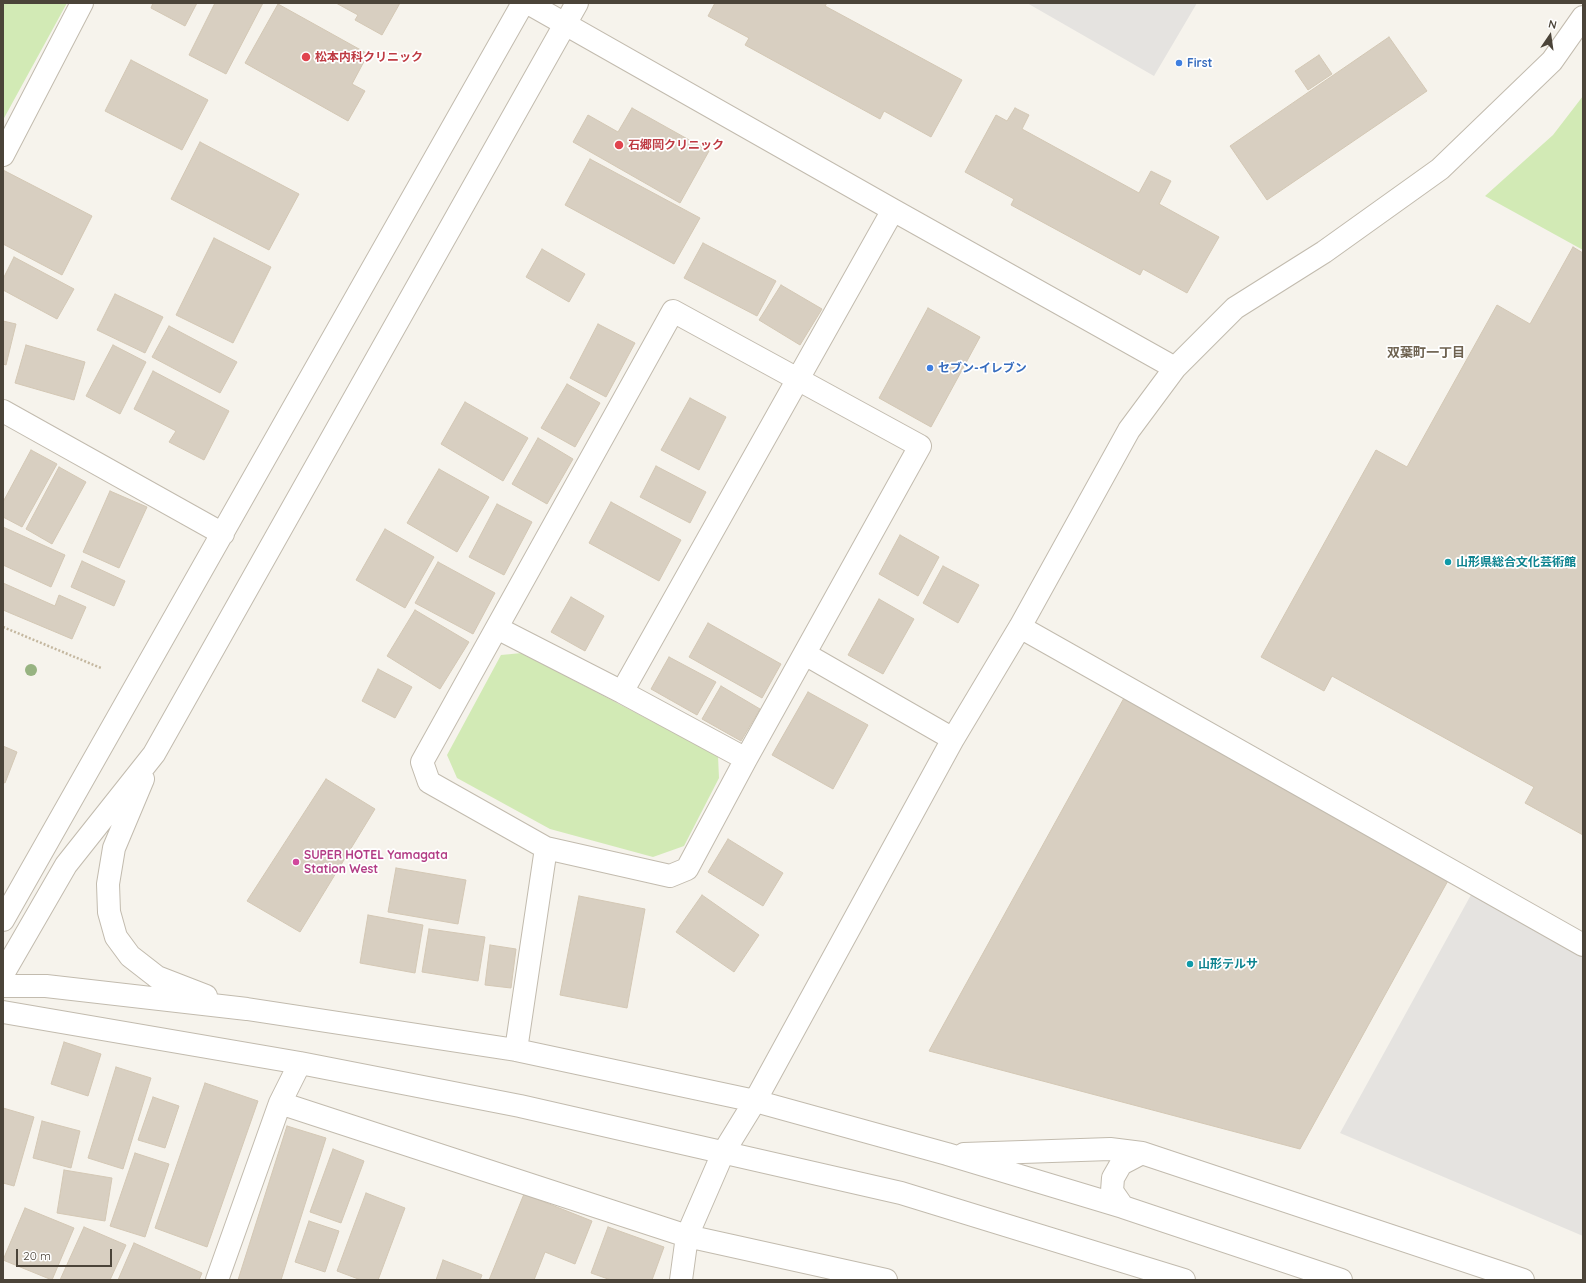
<!DOCTYPE html>
<html>
<head>
<meta charset="utf-8">
<style>
  body { margin:0 }
  #map { position:relative; width:1586px; height:1283px; overflow:hidden; background:#f6f3ec; font-family:Quicksand,sans-serif }
  canvas { display:block }
  .frame { position:absolute; inset:0; border:4px solid #4b4439; pointer-events:none }
  .north { position:absolute; left:1530px; top:16px; width:40px; height:40px; -webkit-text-stroke:3px #fff; paint-order:stroke; rotate:13deg; font-size:11px; font-weight:700; line-height:16px; text-align:center; color:#4b4439 }
  .north::after { content:''; display:block; margin:auto; width:14px; height:18px; background:#4b4439; clip-path:polygon(50% 0,100% 100%,50% 72%,0 100%) }
  .scale { position:absolute; left:16px; top:1249px; width:96px; height:18px; box-sizing:border-box; border:2px solid #4b4439; border-top:0; padding-left:5px; font-size:12px; line-height:14px; white-space:nowrap; color:#4b4439; -webkit-text-stroke:3px #fff; paint-order:stroke }
</style>
</head>
<body>
<div id="map">
<canvas width="1586" height="1283"></canvas>
<div class="frame"></div>
<div class="north">N</div>
<div class="scale">20 m</div>
</div>
<script>
const ctx = document.querySelector('canvas').getContext('2d');
ctx.lineJoin = 'round';
function fill(path, color) { ctx.fillStyle = color; ctx.fill(path, 'evenodd'); }
const shape = rows => new Path2D(rows.map(r => 'M' + r).join(''));
function strokePath(path, color, width, dash) { ctx.strokeStyle = color; ctx.lineWidth = width; ctx.lineCap = dash ? 'butt' : 'round'; ctx.setLineDash(dash || []); ctx.stroke(path); }
function write(font, color, halo, rows, align = 'center') {
  ctx.font = font + ' Quicksand,"Noto Sans JP",sans-serif'; ctx.lineWidth = 3.5; ctx.setLineDash([]); ctx.textBaseline = 'middle'; ctx.strokeStyle = halo; ctx.fillStyle = color; for (const [text, x, y, turn = 0] of rows) {
    ctx.save(); ctx.translate(x, y); ctx.rotate((+turn || 0) * Math.PI / 180); ctx.textAlign = isNaN(turn) ? turn : align; if (halo) ctx.strokeText(text, 0, 0); ctx.fillText(text, 0, 0); ctx.restore();
  }
}
fill(shape([
  [3,3,67,3,3,120],
  [1583,96,1583,250,1485,196,1553,135],
  [522,653,718,756,719,778,684,846,653,857,550,829,457,778,447,755,501,655]
]), '#d2eab5');
fill(shape([
  [1027,3,1197,3,1154,76],
  [1472,893,1583,952,1583,1236,1340,1133]
]), '#e5e3e0');
const building = shape([
  [153,3,197,3,185,26,151,8,153,3],
  [215,3,263,3,226,74,189,55,215,3],
  [336,3,400,3,382,35,355,20,358,15,336,3],
  [715,3,827,3,825,6,962,80,931,137,884,111,880,119,745,45,749,38,708,16,715,3],
  [278,4,368,54,352,84,365,91,348,121,245,63,278,4],
  [1389,37,1427,91,1267,200,1230,146,1389,37],
  [1319,55,1332,74,1308,90,1295,71,1319,55],
  [131,60,208,100,182,150,105,111,131,60],
  [632,108,709,151,680,203,573,142,588,115,618,132,632,108],
  [1015,108,1029,115,1022,129,1139,193,1151,171,1171,181,1159,204,1219,237,1187,293,1143,269,1140,275,1011,205,1014,199,965,172,996,115,1007,121,1015,108],
  [200,142,299,194,269,250,171,199,200,142],
  [590,159,700,218,674,264,565,205,590,159],
  [3,170,92,216,62,275,3,244,3,170],
  [214,238,271,267,233,343,176,315,214,238],
  [703,243,776,281,757,316,684,278,703,243],
  [1573,247,1583,253,1583,835,1525,803,1534,787,1332,676,1324,691,1261,657,1376,450,1407,467,1497,305,1530,324,1573,247],
  [542,249,585,274,569,302,526,277,542,249],
  [14,257,74,289,57,319,3,290,3,279,14,257],
  [781,285,822,309,800,345,759,320,781,285],
  [115,294,163,317,145,353,97,330,115,294],
  [928,308,980,337,931,427,879,398,928,308],
  [3,321,16,324,6,365,3,364,3,321],
  [598,324,635,343,606,397,570,378,598,324],
  [169,326,237,362,220,393,152,357,169,326],
  [26,345,85,362,74,400,15,383,26,345],
  [113,345,146,362,120,414,86,396,113,345],
  [153,371,229,411,204,460,169,442,176,431,134,409,153,371],
  [567,384,600,403,575,447,541,428,567,384],
  [690,398,726,417,699,470,661,450,690,398],
  [465,402,528,438,503,481,441,444,465,402],
  [538,438,573,459,547,504,512,484,538,438],
  [31,450,57,464,22,527,3,517,3,502,31,450],
  [656,466,706,492,690,523,640,497,656,466],
  [59,467,86,482,52,544,26,529,59,467],
  [439,469,489,497,457,552,407,523,439,469],
  [110,491,147,507,119,568,83,552,110,491],
  [611,502,681,540,659,581,589,543,611,502],
  [497,504,532,522,504,575,469,557,497,504],
  [3,527,65,555,51,587,3,565,3,527],
  [385,529,434,557,405,608,356,580,385,529],
  [900,535,939,557,918,596,879,574,900,535],
  [82,561,125,581,114,606,71,587,82,561],
  [438,562,495,593,473,634,415,603,438,562],
  [943,566,979,585,958,623,923,603,943,566],
  [3,583,55,606,59,595,86,607,72,639,3,610,3,583],
  [571,597,604,616,585,651,551,632,571,597],
  [879,599,914,619,883,674,848,655,879,599],
  [415,610,469,642,440,689,387,656,415,610],
  [708,623,781,664,762,698,689,657,708,623],
  [669,657,716,682,697,715,651,689,669,657],
  [378,669,412,687,395,718,362,701,378,669],
  [721,686,760,709,741,741,702,719,721,686],
  [808,692,868,725,833,789,772,755,808,692],
  [1124,698,1450,877,1300,1149,929,1051,1124,698],
  [3,746,17,752,5,783,3,782,3,746],
  [326,779,375,809,300,932,247,901,326,779],
  [728,839,783,873,763,906,708,872,728,839],
  [396,868,466,880,458,924,388,912,396,868],
  [702,895,759,935,734,972,676,932,702,895],
  [579,896,645,909,627,1008,560,995,579,896],
  [368,915,423,925,415,973,360,963,368,915],
  [429,929,485,937,478,981,422,972,429,929],
  [490,945,516,949,511,988,485,985,490,945],
  [64,1042,101,1054,88,1096,51,1084,64,1042],
  [116,1067,151,1078,123,1169,88,1158,116,1067],
  [205,1083,258,1101,207,1247,155,1228,205,1083],
  [153,1097,179,1106,165,1148,138,1140,153,1097],
  [3,1108,34,1117,14,1186,3,1183,3,1108],
  [42,1121,80,1131,71,1168,33,1158,42,1121],
  [287,1126,326,1138,281,1280,238,1280,287,1126],
  [333,1149,364,1161,341,1223,310,1212,333,1149],
  [135,1153,169,1164,145,1237,110,1226,135,1153],
  [64,1170,112,1178,105,1221,57,1213,64,1170],
  [366,1193,405,1208,378,1280,361,1280,337,1271,366,1193],
  [524,1194,592,1221,575,1264,545,1252,534,1280,489,1280,524,1194],
  [25,1208,74,1228,52,1280,3,1260,25,1208],
  [309,1221,339,1231,325,1272,295,1262,309,1221],
  [84,1227,126,1245,110,1280,60,1280,84,1227],
  [608,1227,664,1247,652,1280,611,1280,591,1273,608,1227],
  [134,1243,202,1273,199,1280,118,1280,134,1243],
  [443,1260,482,1275,480,1280,436,1280,443,1260]
]);
fill(building, '#d8cfc1');
strokePath(building, '#d3c7b4', 1);
const minor = shape([
  [528,3,893,210,1175,368],
  [3,155,82,3],
  [3,411,223,534],
  [1020,627,1583,945],
  [497,628,622,692,746,759],
  [805,654,953,739],
  [622,692,893,210],
  [143,779,114,848,108,884,109,912,116,937,130,956,157,977,206,996],
  [3,920,523,3],
  [3,974,66,865,154,754,577,3],
  [3,986,46,986,247,1009,516,1050,755,1101,947,1154,1123,1207,1341,1280],
  [3,1012,300,1063,520,1106,901,1193,1184,1280],
  [516,1050,546,848,670,876,687,869,746,759,920,446,673,311,422,762,429,782,546,848],
  [300,1063,280,1103,687,1236,886,1280],
  [964,1154,1110,1149,1142,1153,1523,1280],
  [1123,1207,1112,1191,1113,1178,1121,1164,1142,1153],
  [217,1280,280,1103],
  [681,1280,687,1236,723,1153,755,1101,953,739,1020,627,1129,430,1175,368,1235,308,1324,252,1440,169,1552,61,1583,17]
]);
strokePath(minor, '#c2bbae', 24);
strokePath(shape([
  [3,627,101,668]
]), '#c4b79f', 2.5, [2, 2]);
strokePath(minor, '#fff', 22);
ctx.fillStyle = '#97b381';
for (const [x, y] of [
  [31,670]
]) { ctx.beginPath(); ctx.arc(x, y, 6, 0, 2 * Math.PI); ctx.fill(); }
for (const [x, y, r, color] of [
  [306,57,5,"#e0444e"],
  [1179,63,4,"#3f7fe0"],
  [619,145,5,"#e0444e"],
  [930,368,4,"#3f7fe0"],
  [1448,562,4,"#0f9aa8"],
  [296,862,4,"#d1479c"],
  [1190,964,4,"#0f9aa8"]
]) { const dot = new Path2D(); dot.arc(x, y, r, 0, 2 * Math.PI); ctx.fillStyle = color; ctx.fill(dot); strokePath(dot, '#fff', 1.5); }
write('bold 12px', '#be3a42', '#fff', [
  ["松本内科クリニック",315,57],
  ["石郷岡クリニック",628,145]
], 'left');
write('bold 12px', '#366cbe', '#fff', [
  ["First",1187,63],
  ["セブン-イレブン",938,368]
], 'left');
write('bold 12px', '#0d838f', '#fff', [
  ["山形県総合文化芸術館",1456,562],
  ["山形テルサ",1198,964]
], 'left');
write('bold 12px', '#b23c85', '#fff', [
  ["SUPER HOTEL Yamagata",304,855],
  ["Station West",304,869]
], 'left');
write('bold 13px', '#6e6250', '#fff', [
  ["双葉町一丁目",1426,353]
]);
</script>
</body>
</html>
